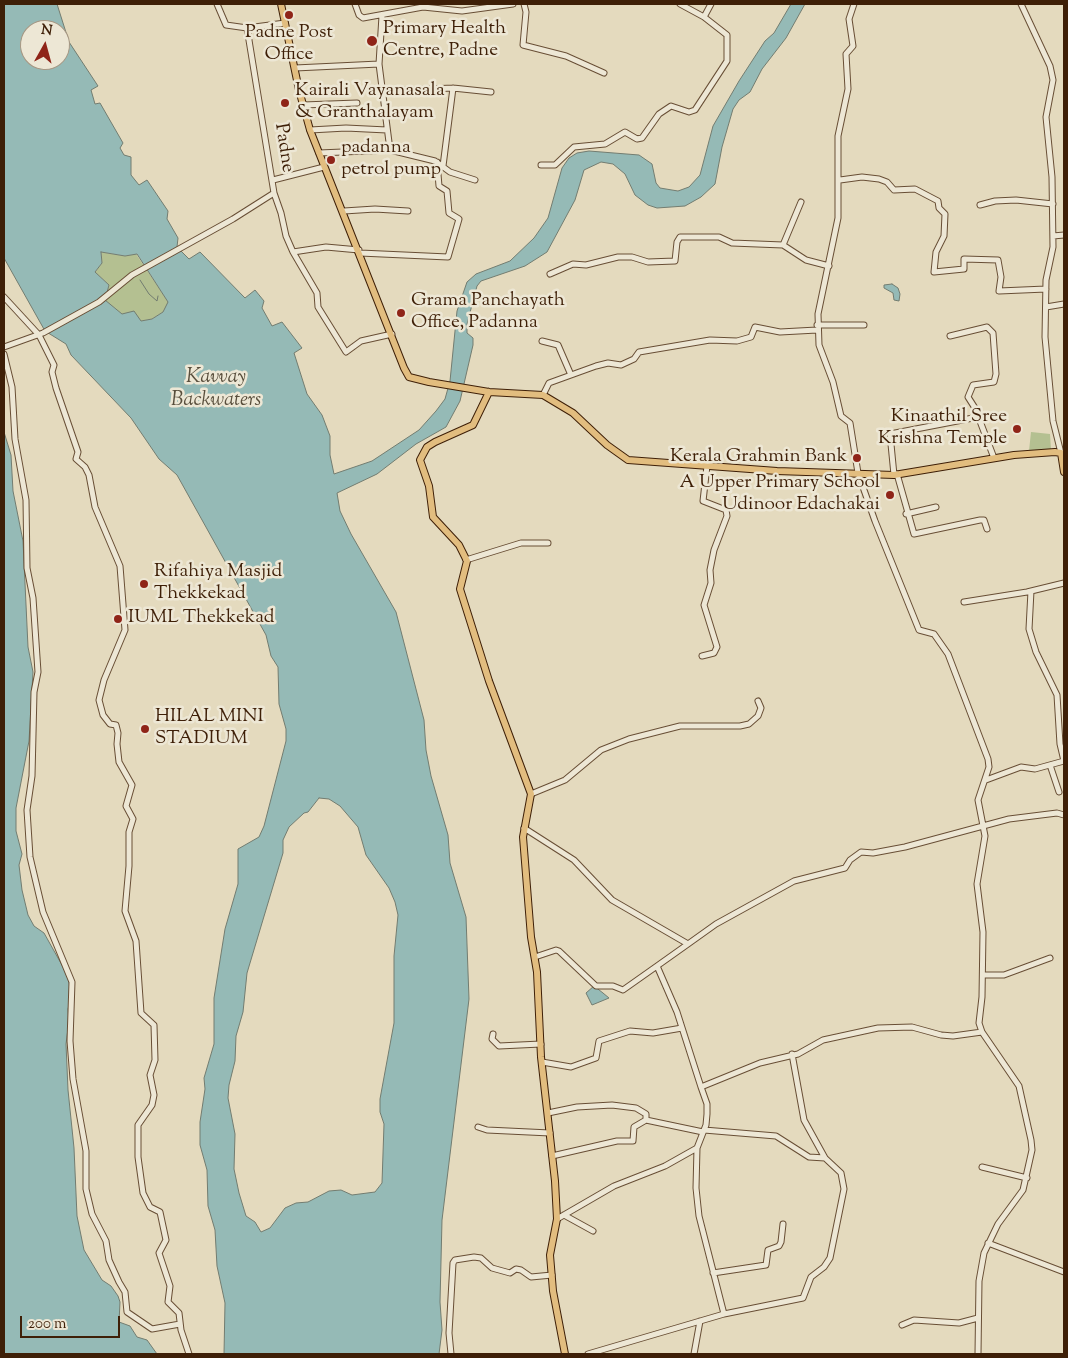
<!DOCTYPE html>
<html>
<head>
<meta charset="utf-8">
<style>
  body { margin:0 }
  #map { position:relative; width:1068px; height:1358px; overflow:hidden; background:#e4dabe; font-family:"Sorts Mill Goudy",serif }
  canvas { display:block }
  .frame { position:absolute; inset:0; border:5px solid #3e1f07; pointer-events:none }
  .north { position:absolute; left:20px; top:20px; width:50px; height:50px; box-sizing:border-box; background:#ede7d5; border:1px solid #a79783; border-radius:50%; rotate:7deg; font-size:14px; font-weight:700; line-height:20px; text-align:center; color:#3e1f07 }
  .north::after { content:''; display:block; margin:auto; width:18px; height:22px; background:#8f2418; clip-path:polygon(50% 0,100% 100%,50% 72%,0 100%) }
  .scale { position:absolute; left:20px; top:1316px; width:100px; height:22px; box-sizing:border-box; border:2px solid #3e1f07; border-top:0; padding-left:6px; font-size:15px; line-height:18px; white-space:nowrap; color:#3e1f07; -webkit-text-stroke:4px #ede7d5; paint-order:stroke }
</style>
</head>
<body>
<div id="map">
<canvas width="1068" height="1358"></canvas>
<div class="frame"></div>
<div class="north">N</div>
<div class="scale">200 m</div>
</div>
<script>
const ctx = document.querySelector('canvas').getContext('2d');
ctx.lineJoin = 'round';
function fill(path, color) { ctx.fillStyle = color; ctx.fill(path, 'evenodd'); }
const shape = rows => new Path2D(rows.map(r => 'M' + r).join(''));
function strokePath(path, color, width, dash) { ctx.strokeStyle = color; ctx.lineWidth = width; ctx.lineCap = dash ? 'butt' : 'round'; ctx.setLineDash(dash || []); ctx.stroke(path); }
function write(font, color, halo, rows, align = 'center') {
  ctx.font = font + ' "Sorts Mill Goudy",serif'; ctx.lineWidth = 5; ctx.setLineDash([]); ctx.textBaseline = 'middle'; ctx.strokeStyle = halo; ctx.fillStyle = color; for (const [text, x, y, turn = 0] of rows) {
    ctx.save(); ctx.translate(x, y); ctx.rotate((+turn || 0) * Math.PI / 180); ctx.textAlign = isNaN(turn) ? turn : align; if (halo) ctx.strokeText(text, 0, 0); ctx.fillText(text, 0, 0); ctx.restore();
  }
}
fill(shape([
  [101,252,125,256,136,254,169,303,163,312,152,319,141,321,122,314,104,300,109,285,95,272,102,263],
  [1031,432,1050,434,1051,450,1029,451]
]), '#b4c091');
const water = shape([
  [4,4,57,4,69,42,98,86,91,90,95,104,100,103,123,143,120,148,124,155,131,157,131,175,139,185,147,180,168,211,167,219,178,238,177,247,189,259,200,252,245,298,255,290,264,301,262,308,272,326,282,322,302,348,294,353,307,394,322,415,330,436,330,455,334,474,372,461,419,430,436,411,445,399,450,381,457,311,467,282,476,274,510,261,534,238,548,218,562,168,569,158,577,153,589,151,639,155,652,164,656,183,660,188,678,191,689,187,700,175,713,126,739,81,765,41,774,33,791,4,805,4,786,38,762,69,750,92,739,100,733,109,722,147,715,184,701,197,685,206,657,208,648,205,635,195,625,174,613,164,601,162,584,170,575,200,547,252,525,266,481,281,477,286,467,324,467,333,473,338,473,345,460,401,446,427,416,444,377,474,337,493,340,511,351,534,396,612,424,720,426,750,431,776,448,835,450,863,466,917,469,999,442,1220,440,1302,442,1330,439,1354,224,1354,225,1303,217,1266,215,1230,208,1206,207,1170,200,1145,200,1122,205,1089,204,1078,214,1044,214,998,225,929,238,884,238,849,259,837,264,826,286,741,286,729,279,704,278,667,271,656,266,635,177,475,159,459,131,418,71,355,66,344,45,331,4,258,4,4],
  [30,30,60,30,60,60,30,60,30,30],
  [101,252,125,256,137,254,168,302,163,312,152,319,141,321,134,311,122,314,105,300,109,285,95,272,102,263,101,252],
  [319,798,329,799,340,806,358,827,366,855,389,888,395,902,398,915,394,956,394,1023,380,1099,380,1112,384,1124,382,1183,375,1192,352,1195,341,1190,329,1191,308,1202,296,1203,285,1208,270,1228,261,1232,255,1222,246,1216,239,1193,234,1169,235,1134,228,1098,229,1085,235,1061,236,1036,243,1012,247,973,283,853,283,840,289,827,304,813,308,812,319,798],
  [892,284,898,288,900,294,899,301,894,300,893,293,884,288,884,285,892,284],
  [4,432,11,455,13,491,23,541,28,647,33,672,29,741,16,808,16,831,22,854,19,865,22,890,28,915,34,926,44,933,67,974,70,986,71,998,68,1009,69,1021,66,1044,68,1090,74,1148,77,1216,84,1250,102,1280,111,1286,118,1296,120,1302,119,1322,130,1326,137,1337,147,1340,157,1354,4,1354,4,432],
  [594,986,603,993,609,998,592,1005,586,993,594,986]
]);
fill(water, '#95bab6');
strokePath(water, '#727c70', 1);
strokePath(shape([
  [140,280,149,294,157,301,158,296]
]), '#727c70', 1);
const minor = shape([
  [355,4,359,15,363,18,423,7,462,11,513,4],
  [524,4,526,12,523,45,566,56,604,73],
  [854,4,849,19,853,46,846,54,848,89,838,136,838,218,818,314,819,345,833,382,841,416,850,423,858,473,875,521,919,630,934,634,948,654,988,759,989,767,978,800,985,836,977,884,983,932,982,997,979,1023,982,1032,1019,1086,1031,1140,1032,1150,1023,1190,998,1224,984,1253,979,1281,978,1354],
  [1021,4,1050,66,1053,80,1046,117,1052,177,1053,247,1046,280,1045,337,1053,421,1061,453],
  [704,17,711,4],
  [247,28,285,23],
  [379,64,390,150,435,161,450,172,475,180],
  [295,68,379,64,382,16],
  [383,91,453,88,491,92],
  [303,105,357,103],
  [310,130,346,128,387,130],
  [319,153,390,150],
  [541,165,555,165,574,147,605,144,625,132,637,139,642,138,659,114,671,106,689,112,695,110,727,61,727,35,704,17,680,4],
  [443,166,453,88],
  [273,180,324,167],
  [840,180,862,177,879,179,887,182,894,190,915,189,938,201,939,208,945,214,944,236,936,252,934,272,964,269,964,259,998,260,1001,277,999,291,1046,289],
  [274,193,281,213,286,236,293,252,326,247,359,250],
  [801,202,783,245,806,260,829,266],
  [980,205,995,201,1016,200,1053,204],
  [344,211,375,209,408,211],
  [1053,236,1064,235],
  [293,252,317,293,318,307,346,352,361,341,392,334],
  [360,253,448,257,459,219,449,213,447,191,439,186,437,162],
  [550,274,573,264,586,265,618,257,632,257,648,262,675,261,677,242,680,237,719,237,732,243,783,245],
  [4,297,39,335,54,365,52,372,56,388,78,452,76,459,85,467,89,475,95,507,120,566,125,630,104,680,99,700,103,715,110,724,116,725,118,733,117,744,119,762,132,785,126,806,133,819,129,832,129,866,125,911,136,941,141,1013,154,1025,155,1060,150,1075,154,1095,152,1105,138,1125,138,1157,143,1193,150,1207,160,1212,166,1240,159,1253,170,1286,168,1302,179,1313,181,1330,189,1354],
  [1046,307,1064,304],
  [817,325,864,325],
  [950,336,987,327,993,333,996,374,994,382,973,385,968,397,975,408,994,458],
  [542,341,558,345,571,375],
  [4,347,43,333,99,302,132,275,233,219,274,193,247,28,226,25,217,4],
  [4,354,12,387,15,439,26,500,27,568,33,598,38,672,34,692,32,776,27,810,30,857,43,912,72,982,70,1041,73,1079,86,1151,86,1189,92,1214,106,1241,109,1260,119,1282,125,1292,127,1312,152,1329,180,1324],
  [543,395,549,383,596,366,608,363,621,365,634,359,639,352,710,340,737,341,751,337,755,327,780,332,817,330],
  [897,474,914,534,980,520,984,520,987,529],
  [894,475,890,434,978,417],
  [906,514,936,507],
  [466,560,521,543,548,543],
  [1031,591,1029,629,1036,652,1057,695,1060,744,1064,761],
  [964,602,1027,592,1064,583],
  [702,656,714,653,717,647,704,605,711,583,710,570,714,550,727,516,726,510,703,501,707,466],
  [1050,765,1059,792],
  [986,780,1021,767,1035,769,1064,761],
  [531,794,565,780,601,750,629,739,680,726,740,726,749,724,758,716,761,708,758,701],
  [524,828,574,860,612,900,688,944,657,966,677,1012,701,1087],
  [688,944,716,924,794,881,845,868,850,860,861,852,873,853,905,847,1009,819,1057,813,1064,815],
  [535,957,556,950,559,951,596,986,613,986,623,990,657,966],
  [983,975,1004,975,1050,958],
  [493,1034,492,1039,499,1046,541,1044],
  [792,1054,804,1120,825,1158],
  [542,1062,571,1067,596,1058,599,1041,630,1031,653,1033,682,1028],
  [548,1113,577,1107,612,1105,636,1108,646,1114,646,1120,634,1127,633,1141,617,1141,552,1156],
  [646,1120,703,1132],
  [478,1127,487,1130,550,1133],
  [704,1130,776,1136,809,1157,825,1158,841,1173,844,1189,830,1258,824,1267,811,1277,803,1298,724,1314],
  [982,1167,1027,1178],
  [564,1215,593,1231],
  [557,1219,614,1186,665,1166,697,1148,706,1125,707,1114,707,1104,701,1087,760,1063,798,1054,823,1040,878,1028,912,1027,941,1035,953,1036,982,1032],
  [988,1243,1064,1272],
  [713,1273,766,1265,768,1250,779,1246,781,1242,783,1224],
  [902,1325,914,1320,959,1323,978,1318],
  [451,1354,449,1333,453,1263,455,1260,474,1257,481,1258,492,1268,510,1273,516,1269,521,1270,531,1277,552,1275],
  [588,1354,724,1314,699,1216,696,1188,697,1148],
  [694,1354,700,1321]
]);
const major = shape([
  [281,4,299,90,310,130,404,368,409,377,429,382,489,392,543,395,573,413,607,445,628,460,777,471,894,475,1014,455,1055,452,1061,453,1064,472],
  [489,392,473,425,435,442,427,447,420,460,429,486,433,517,459,545,467,561,460,589,489,681,531,794,523,837,531,937,537,972,541,1057,555,1181,557,1219,550,1255,553,1291,565,1354]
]);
strokePath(minor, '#684e35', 7);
strokePath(major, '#3e1f07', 8);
strokePath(minor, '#ede7d5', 5);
strokePath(major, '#e2bd7f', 6);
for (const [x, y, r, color] of [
  [289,15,5,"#8f2418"],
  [372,41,6,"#8f2418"],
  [285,103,5,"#8f2418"],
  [331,160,5,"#8f2418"],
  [401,313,5,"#8f2418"],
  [1017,429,5,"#8f2418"],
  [857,458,5,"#8f2418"],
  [890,495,5,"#8f2418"],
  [144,584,5,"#8f2418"],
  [118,619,5,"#8f2418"],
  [145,729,5,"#8f2418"]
]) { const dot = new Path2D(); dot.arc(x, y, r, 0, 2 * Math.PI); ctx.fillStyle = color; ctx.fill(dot); strokePath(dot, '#ede7d5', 2); }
write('19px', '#3e1f07', '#ede7d5', [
  ["Primary Health",383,30],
  ["Centre, Padne",383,52],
  ["Padne Post",289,34,"center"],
  ["Office",289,56,"center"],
  ["Kairali Vayanasala",295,92],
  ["& Granthalayam",295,114],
  ["padanna",341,149],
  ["petrol pump",341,171],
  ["Grama Panchayath",411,302],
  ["Office, Padanna",411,324],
  ["Kinaathil Sree",1007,418,"right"],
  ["Krishna Temple",1007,440,"right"],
  ["Kerala Grahmin Bank",847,458,"right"],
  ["A Upper Primary School",880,484,"right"],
  ["Udinoor Edachakai",880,506,"right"],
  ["Rifahiya Masjid",154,573],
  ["Thekkekad",154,595],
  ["IUML Thekkekad",128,619],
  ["HILAL MINI",155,718],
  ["STADIUM",155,740]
], 'left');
write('19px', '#3e1f07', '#ede7d5', [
  ["Padne",283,148,81]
]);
write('italic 20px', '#584e3c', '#ede7d5', [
  ["Kavvay",216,379],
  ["Backwaters",216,402]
]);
</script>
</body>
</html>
